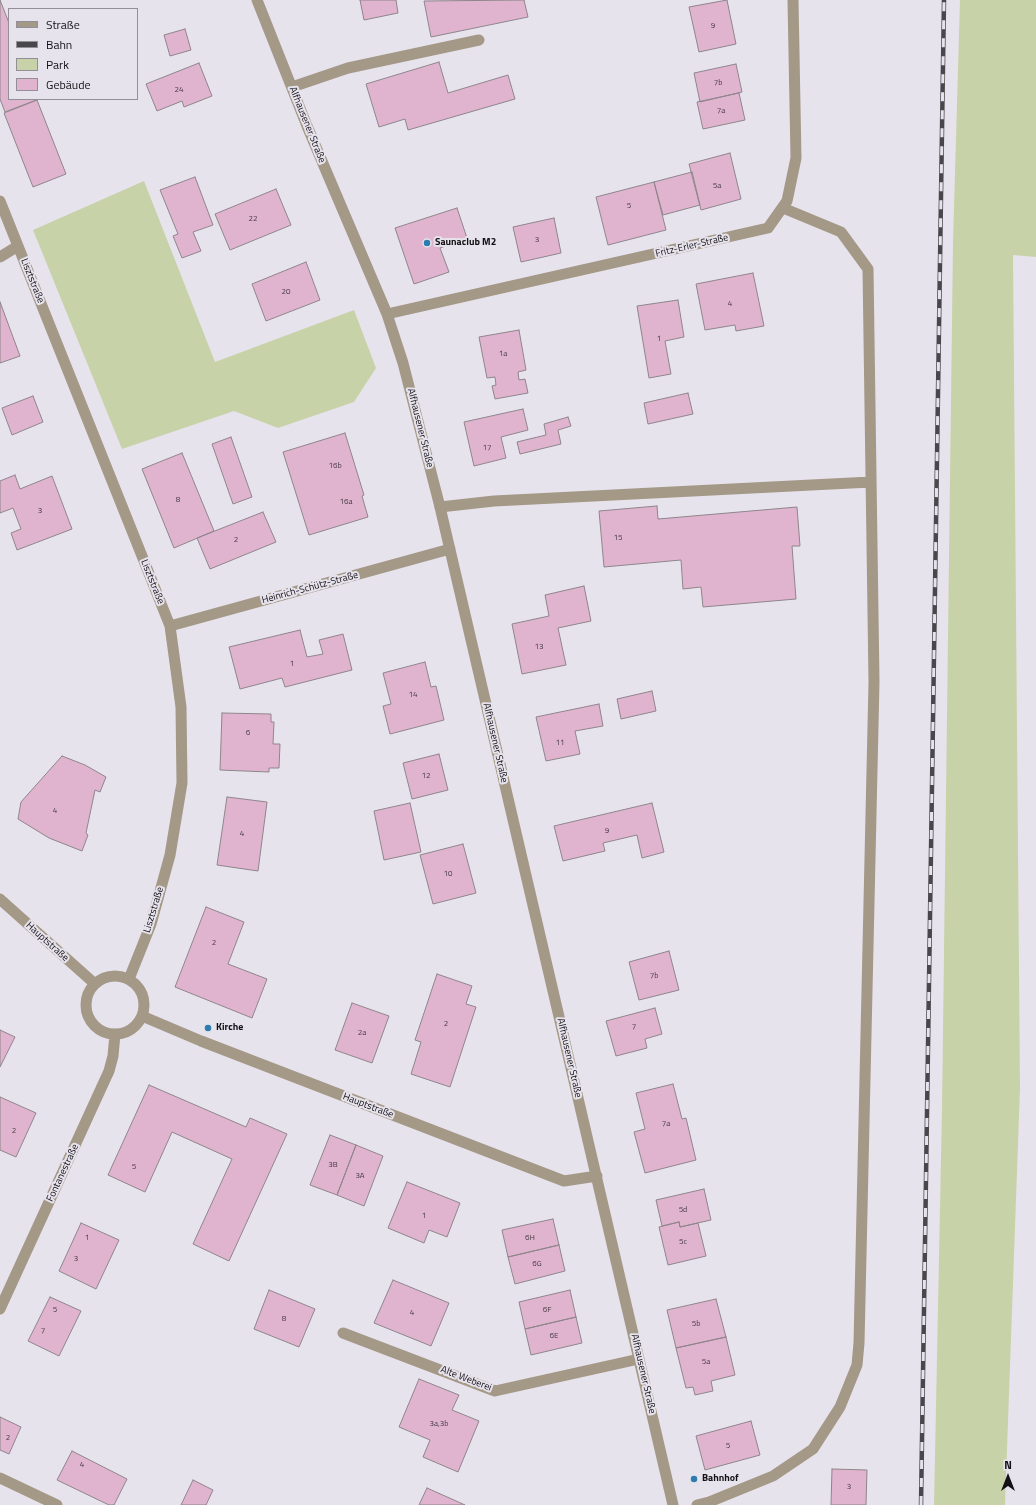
<!DOCTYPE html>
<html>
<head>
<meta charset="utf-8">
<style>
  body { margin:0 }
  #map { position:relative; width:1036px; height:1505px; overflow:hidden; background:#e7e3ed; font-family:"Titillium Web",sans-serif }
  canvas { display:block }
  .legend { position:absolute; left:8px; top:8px; width:130px; height:92px; box-sizing:border-box; background:#e7e3ed; border:1px solid #928f97; margin:0; padding:5px 7px; list-style:none; font-size:12px; color:#131115 }
  .legend li { display:flex; align-items:center; gap:8px; height:20px }
  .legend b { width:20px; border:1px solid #928f97 }
  .north { position:absolute; left:988px; top:1457px; width:40px; height:40px; -webkit-text-stroke:3px #e7e3ed; paint-order:stroke; rotate:0deg; font-size:11px; font-weight:700; line-height:16px; text-align:center; color:#131115 }
  .north::after { content:''; display:block; margin:auto; width:14px; height:18px; background:#131115; clip-path:polygon(50% 0,100% 100%,50% 72%,0 100%) }
</style>
</head>
<body>
<div id="map">
<canvas width="1036" height="1505"></canvas>
<ul class="legend">
<li><b style="height:5px;background:#a49887"></b>Straße</li>
<li><b style="height:5px;background:#49464c"></b>Bahn</li>
<li><b style="height:11px;background:#c8d2a8"></b>Park</li>
<li><b style="height:11px;background:#e0b4cf"></b>Gebäude</li>
</ul>
<div class="north">N</div>
</div>
<script>
const ctx = document.querySelector('canvas').getContext('2d');
ctx.lineJoin = 'round';
function fill(path, color) { ctx.fillStyle = color; ctx.fill(path, 'evenodd'); }
const shape = rows => new Path2D(rows.map(r => 'M' + r).join(''));
function strokePath(path, color, width, dash) { ctx.strokeStyle = color; ctx.lineWidth = width; ctx.lineCap = dash ? 'butt' : 'round'; ctx.setLineDash(dash || []); ctx.stroke(path); }
function write(font, color, halo, rows, align = 'center') {
  ctx.font = font + ' "Titillium Web",sans-serif'; ctx.lineWidth = 4; ctx.setLineDash([]); ctx.textBaseline = 'middle'; ctx.strokeStyle = halo; ctx.fillStyle = color; for (const [text, x, y, turn = 0] of rows) {
    ctx.save(); ctx.translate(x, y); ctx.rotate((+turn || 0) * Math.PI / 180); ctx.textAlign = isNaN(turn) ? turn : align; if (halo) ctx.strokeText(text, 0, 0); ctx.fillText(text, 0, 0); ctx.restore();
  }
}
fill(shape([
  [960,0,1036,0,1036,257,1013,255,1020,1088,1005,1505,934,1505,942,1109,953,242],
  [144,181,215,362,354,310,376,368,354,402,278,428,234,411,122,449,33,230]
]), '#c8d2a8');
const building = shape([
  [0,0,9,23,9,99,39,99,5,112,0,99,0,0],
  [360,0,396,0,398,13,364,20,360,0],
  [524,0,528,17,431,37,424,1,524,0],
  [727,0,736,44,699,52,689,7,727,0],
  [185,29,191,50,170,56,164,35,185,29],
  [439,62,448,93,508,75,515,99,408,130,405,119,379,127,366,84,439,62],
  [199,63,212,96,184,107,182,101,157,111,146,84,199,63],
  [736,64,742,92,700,102,694,73,736,64],
  [739,93,745,120,703,129,697,102,739,93],
  [37,100,66,174,33,187,4,113,37,100],
  [730,153,741,199,701,210,689,164,730,153],
  [692,172,700,205,663,215,654,182,692,172],
  [195,177,213,225,193,232,201,251,182,258,173,236,178,234,160,190,195,177],
  [654,182,666,230,608,245,596,197,654,182],
  [276,189,291,225,230,250,215,214,276,189],
  [457,208,467,238,440,248,449,272,414,284,395,228,457,208],
  [554,218,561,253,521,262,513,227,554,218],
  [306,262,320,300,266,321,252,284,306,262],
  [753,273,764,326,736,331,735,325,705,330,696,284,753,273],
  [678,300,684,337,665,341,671,374,649,378,637,306,678,300],
  [0,302,20,356,0,363,0,302],
  [519,330,526,370,518,372,519,380,525,379,528,393,495,399,492,386,496,385,495,377,487,378,479,337,519,330],
  [688,393,693,414,648,424,644,403,688,393],
  [33,396,43,422,12,435,2,408,33,396],
  [523,409,528,430,501,437,506,458,474,466,464,422,523,409],
  [568,417,571,426,558,430,561,444,520,454,517,442,546,435,544,424,568,417],
  [345,433,364,495,362,496,368,517,309,535,283,452,345,433],
  [231,437,252,497,233,504,212,444,231,437],
  [182,453,214,531,174,548,142,469,182,453],
  [15,475,20,489,52,476,72,529,17,550,11,533,21,529,13,508,0,513,0,481,15,475],
  [657,506,658,519,797,507,800,546,792,546,796,599,703,607,701,587,683,589,681,560,604,567,599,511,657,506],
  [263,512,276,542,210,569,197,538,263,512],
  [584,586,591,621,558,628,566,665,522,674,512,624,549,616,545,595,584,586],
  [300,630,307,657,323,654,319,640,343,634,352,670,285,687,282,678,240,689,229,647,300,630],
  [425,662,431,687,436,686,444,720,390,734,383,706,391,704,383,673,425,662],
  [652,691,656,711,621,719,617,699,652,691],
  [599,704,603,726,575,731,580,754,546,761,536,717,599,704],
  [222,713,271,714,271,722,274,722,273,744,280,744,279,768,269,768,269,772,220,770,222,713],
  [439,754,448,790,412,799,403,763,439,754],
  [62,756,85,765,106,777,100,792,95,790,86,833,88,835,82,851,49,838,18,819,21,802,62,756],
  [227,797,267,802,258,871,217,865,227,797],
  [410,803,421,852,384,860,374,811,410,803],
  [652,803,664,852,642,858,637,835,603,843,605,851,563,861,554,826,652,803],
  [463,844,476,893,433,904,420,855,463,844],
  [206,907,244,922,228,964,267,979,252,1018,175,987,206,907],
  [669,951,679,990,639,1000,629,962,669,951],
  [437,974,472,986,466,1004,476,1007,450,1087,411,1074,421,1042,415,1040,437,974],
  [352,1003,389,1016,372,1063,335,1050,352,1003],
  [655,1008,662,1034,645,1039,647,1048,616,1056,606,1021,655,1008],
  [0,1030,15,1037,0,1067,0,1030],
  [673,1084,682,1119,686,1118,696,1160,645,1173,634,1132,645,1129,636,1093,673,1084],
  [149,1085,246,1127,250,1118,287,1134,229,1261,193,1244,232,1159,172,1132,145,1192,108,1175,149,1085],
  [0,1097,36,1113,16,1157,0,1150,0,1097],
  [330,1135,356,1145,337,1195,310,1185,330,1135],
  [356,1145,383,1156,364,1206,337,1195,356,1145],
  [407,1182,460,1203,447,1237,429,1230,424,1243,388,1228,407,1182],
  [704,1189,711,1220,680,1227,679,1222,662,1226,656,1200,704,1189],
  [553,1219,559,1245,508,1257,502,1230,553,1219],
  [679,1222,680,1227,698,1223,706,1256,668,1265,659,1227,679,1222],
  [81,1223,119,1240,96,1289,59,1271,81,1223],
  [559,1245,565,1271,515,1284,508,1257,559,1245],
  [393,1280,449,1303,431,1346,374,1323,393,1280],
  [269,1290,315,1309,299,1347,254,1329,269,1290],
  [570,1290,576,1317,525,1329,519,1302,570,1290],
  [50,1297,81,1311,59,1356,28,1341,50,1297],
  [716,1299,726,1337,676,1348,667,1310,716,1299],
  [576,1317,582,1343,531,1355,525,1329,576,1317],
  [726,1337,735,1375,711,1381,713,1391,695,1395,693,1387,686,1388,676,1348,726,1337],
  [419,1379,459,1395,452,1410,479,1421,458,1472,423,1457,430,1440,399,1427,419,1379],
  [0,1417,21,1427,9,1454,0,1450,0,1417],
  [751,1421,760,1455,705,1470,696,1436,751,1421],
  [72,1451,127,1479,114,1505,109,1505,57,1480,72,1451],
  [832,1469,867,1470,866,1505,831,1505,832,1469],
  [193,1480,213,1490,206,1505,181,1505,193,1480],
  [427,1488,465,1505,419,1505,427,1488]
]);
fill(building, '#e0b4cf');
strokePath(building, '#8e858a', 1);
strokePath(shape([
  [292,87,348,68,479,40],
  [440,507,494,501,871,482],
  [697,1505,709,1502,773,1476,813,1449,840,1407,857,1365,859,1343,874,682,868,269,841,232,783,208]
]), '#a49887', 11);
strokePath(shape([
  [257,0,307,126,387,314,403,363,440,507,673,1505],
  [0,201,170,626,181,707,182,783,170,855,151,924,129,979],
  [0,257,18,246],
  [387,314,768,228,787,201,796,158,793,0],
  [170,626,450,549],
  [0,899,95,984],
  '86 1005a29 29 0 1 1 58 0a29 29 0 1 1-58 0Z',
  [142,1016,201,1041,564,1181,597,1176],
  [0,1309,109,1071,113,1056,115,1034],
  [343,1333,495,1391,639,1359],
  [0,1478,57,1505]
]), '#a49887', 11);
const rail = shape([
  [921,1505,944,0]
]);
strokePath(rail, '#49464c', 4.5);
strokePath(rail, '#e7e3ed', 3, [9]);
for (const [x, y, r, color] of [
  [427,243,4,"#2c7dae"],
  [208,1028,4,"#2c7dae"],
  [694,1479,4,"#2c7dae"]
]) { const dot = new Path2D(); dot.arc(x, y, r, 0, 2 * Math.PI); ctx.fillStyle = color; ctx.fill(dot); strokePath(dot, '#e7e3ed', 1.5); }
write('8px', '#463a44', null, [
  ["9",713,26],
  ["7b",718,83],
  ["24",179,90],
  ["7a",721,111],
  ["5a",717,186],
  ["5",629,206],
  ["22",253,219],
  ["3",537,240],
  ["20",286,292],
  ["4",730,304],
  ["1",659,339],
  ["1a",503,354],
  ["17",487,448],
  ["16b",335,466],
  ["8",178,500],
  ["16a",346,502],
  ["3",40,511],
  ["15",618,538],
  ["2",236,540],
  ["13",539,647],
  ["1",292,664],
  ["14",413,695],
  ["6",248,733],
  ["11",560,743],
  ["12",426,776],
  ["4",55,811],
  ["9",607,831],
  ["4",242,834],
  ["10",448,874],
  ["2",214,943],
  ["7b",654,976],
  ["2",446,1024],
  ["7",634,1027],
  ["2a",362,1033],
  ["7a",666,1124],
  ["2",14,1131],
  ["3B",333,1165],
  ["5",134,1167],
  ["3A",360,1176],
  ["5d",683,1210],
  ["1",424,1216],
  ["1",87,1238],
  ["6H",530,1238],
  ["5c",683,1242],
  ["3",76,1259],
  ["6G",537,1264],
  ["5",55,1310],
  ["6F",547,1310],
  ["4",412,1313],
  ["8",284,1319],
  ["5b",696,1324],
  ["7",43,1331],
  ["6E",554,1336],
  ["5a",706,1362],
  ["3a,3b",439,1424],
  ["2",8,1438],
  ["5",728,1446],
  ["4",82,1465],
  ["3",849,1487]
]);
write('10px', '#131115', '#e7e3ed', [
  ["Alfhausener Straße",307,125,68],
  ["Fritz-Erler-Straße",692,246,-13],
  ["Lisztstraße",32,281,68],
  ["Alfhausener Straße",420,428,76],
  ["Lisztstraße",152,582,68],
  ["Heinrich-Schütz-Straße",310,588,-15],
  ["Alfhausener Straße",495,743,77],
  ["Lisztstraße",154,910,-73],
  ["Hauptstraße",47,942,42],
  ["Alfhausener Straße",569,1058,77],
  ["Hauptstraße",368,1106,21],
  ["Fontanestraße",63,1173,-65],
  ["Alfhausener Straße",643,1374,77],
  ["Alte Weberei",466,1379,21]
]);
write('bold 10px', '#131115', '#e7e3ed', [
  ["Saunaclub M2",435,243],
  ["Kirche",216,1028],
  ["Bahnhof",702,1479]
], 'left');
</script>
</body>
</html>
